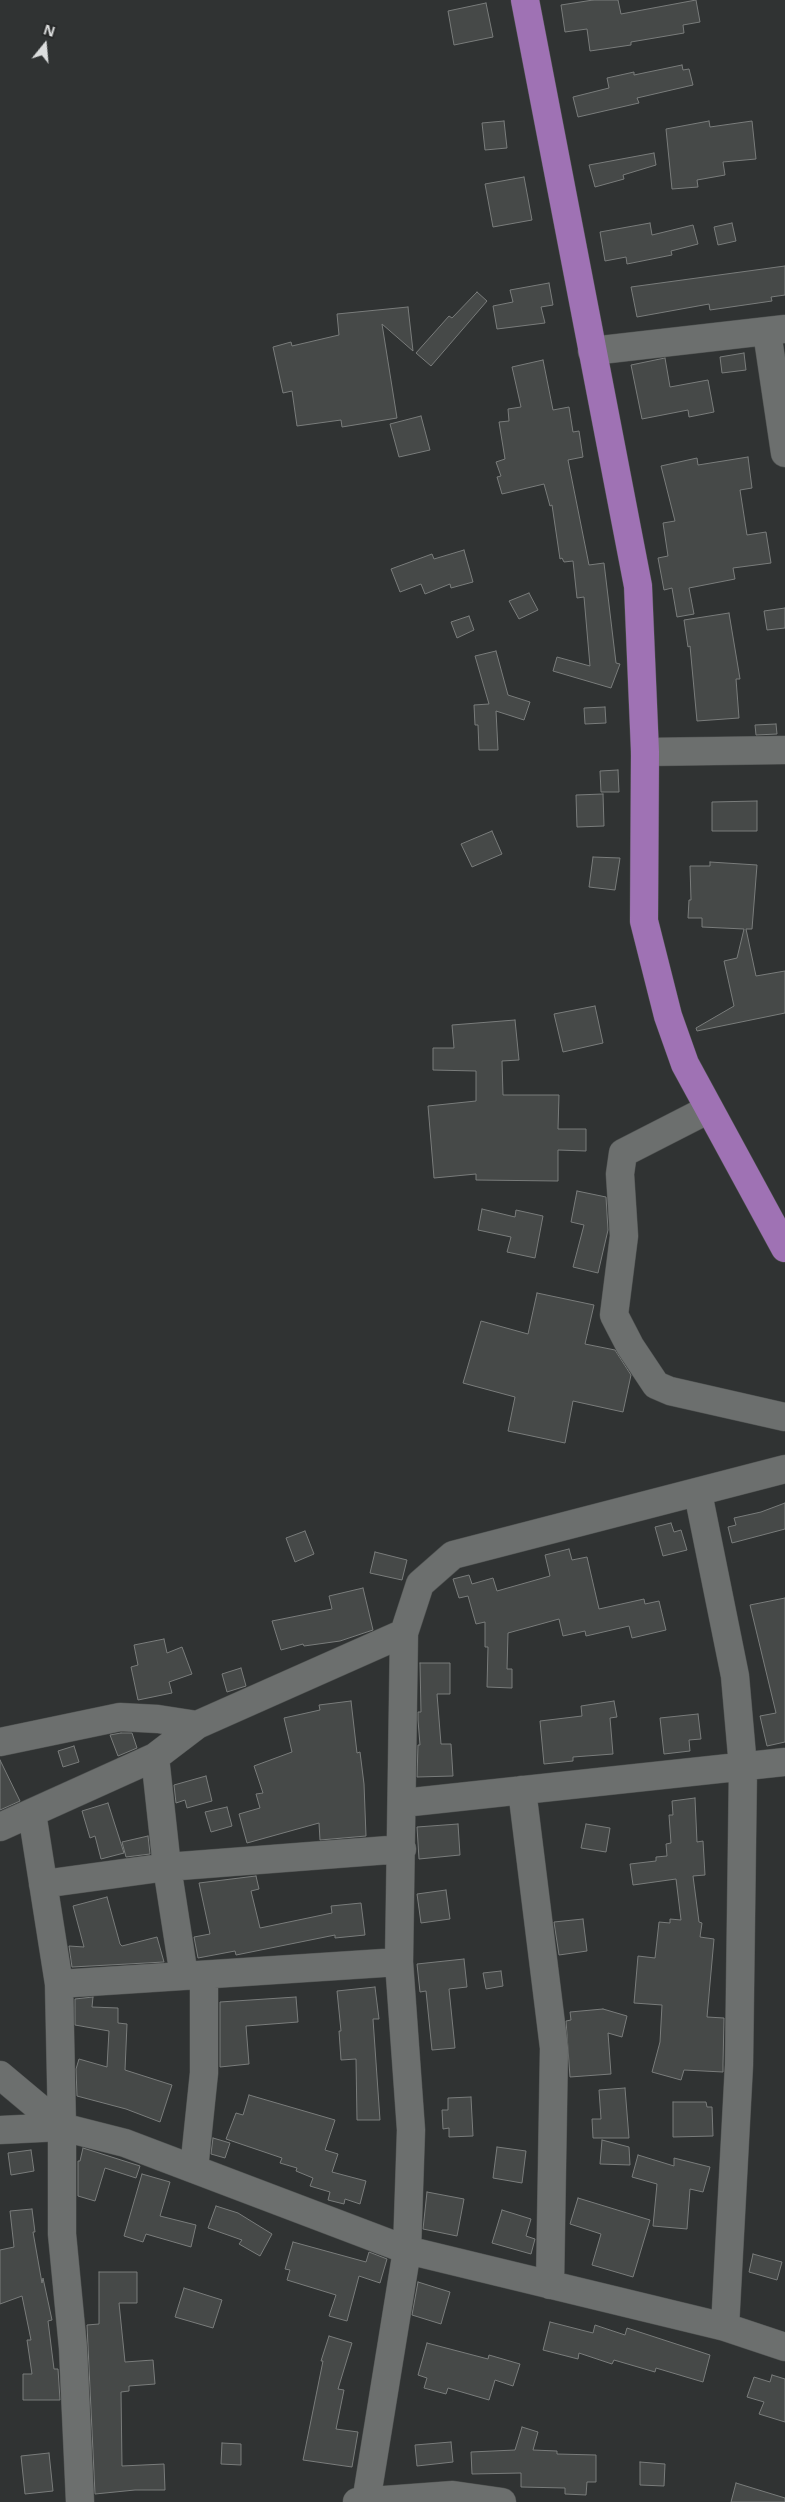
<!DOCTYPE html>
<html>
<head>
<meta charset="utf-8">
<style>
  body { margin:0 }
  #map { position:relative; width:785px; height:2502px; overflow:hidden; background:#303333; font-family:"Noto Sans",sans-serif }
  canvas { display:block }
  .north { position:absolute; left:20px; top:20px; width:50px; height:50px; -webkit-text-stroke:4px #272929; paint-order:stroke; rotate:17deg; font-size:14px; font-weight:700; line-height:20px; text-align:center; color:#dcdede }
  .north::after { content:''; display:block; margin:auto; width:18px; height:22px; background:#dcdede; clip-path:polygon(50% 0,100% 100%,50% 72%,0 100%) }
</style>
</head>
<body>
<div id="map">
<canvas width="785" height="2502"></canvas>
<div class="north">N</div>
</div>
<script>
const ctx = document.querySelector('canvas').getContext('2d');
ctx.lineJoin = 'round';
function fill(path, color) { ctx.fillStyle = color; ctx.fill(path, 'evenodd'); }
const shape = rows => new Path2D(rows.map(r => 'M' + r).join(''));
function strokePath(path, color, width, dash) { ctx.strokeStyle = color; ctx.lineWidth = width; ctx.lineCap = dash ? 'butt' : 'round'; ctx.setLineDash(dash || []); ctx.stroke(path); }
const building = shape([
  [593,0,618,0,621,14,696,0,700,22,683,25,684,33,631,42,631,45,590,51,587,29,565,32,561,5,593,0],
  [486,3,493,37,454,45,448,11,486,3],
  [682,65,683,70,689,69,693,85,637,98,639,103,578,117,573,97,609,88,607,78,634,72,634,75,682,65],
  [504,121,507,148,485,150,482,123,504,121],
  [709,121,710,127,752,121,756,159,723,162,725,175,697,180,698,187,672,189,666,129,709,121],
  [654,153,656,165,623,175,624,179,595,187,589,165,654,153],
  [524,177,532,220,493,227,485,184,524,177],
  [650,223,652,235,693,225,698,244,671,251,672,255,627,264,626,257,605,261,600,232,650,223],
  [732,223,736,241,718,245,714,227,732,223],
  [785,266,785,295,771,297,772,301,710,310,709,304,637,317,631,287,785,266],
  [549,283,553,305,541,307,545,323,497,329,493,306,513,302,510,290,549,283],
  [477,292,487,301,431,366,416,353,449,316,452,318,477,292],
  [408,307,413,351,382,324,397,418,342,427,341,420,297,426,292,391,283,393,273,347,291,342,292,346,339,335,337,314,408,307],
  [744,353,746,370,722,373,720,357,744,353],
  [665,358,670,387,708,380,714,412,689,417,688,410,642,419,631,365,665,358],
  [543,360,553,410,569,407,573,432,579,431,583,457,568,460,589,565,604,563,616,663,620,664,611,688,553,671,557,657,590,666,584,597,577,598,573,561,564,562,562,558,560,559,552,505,550,506,544,484,502,494,497,477,501,476,496,462,505,459,499,422,509,421,508,409,521,407,512,367,543,360],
  [421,416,430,450,399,457,390,424,421,416],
  [748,457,752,488,740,490,747,535,766,532,771,563,733,568,735,579,689,588,694,614,677,617,672,588,664,590,658,558,668,556,663,523,675,521,661,466,697,458,698,465,748,457],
  [464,550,473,582,451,588,450,584,425,594,421,584,400,592,391,569,432,554,434,559,464,550],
  [529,593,538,610,519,619,509,601,529,593],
  [785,608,785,628,767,630,764,611,785,608],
  [729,613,740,679,736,679,739,718,697,721,690,646,688,647,684,620,729,613],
  [469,616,474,630,457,638,451,622,469,616],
  [496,651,508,695,530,702,524,720,496,711,498,750,479,750,478,725,475,725,474,705,489,704,475,656,496,651],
  [605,707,606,723,585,724,584,708,605,707],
  [776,724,777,734,756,735,755,725,776,724],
  [618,770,619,792,601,792,600,771,618,770],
  [603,794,604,826,577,827,576,795,603,794],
  [757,801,757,831,712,831,712,802,757,801],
  [492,831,502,854,472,867,461,844,492,831],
  [593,857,620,858,615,890,589,887,593,857],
  [710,862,757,865,752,929,746,929,756,976,785,971,785,1013,697,1031,696,1028,734,1006,724,961,737,958,744,929,702,927,702,918,688,918,689,900,691,900,690,866,710,866,710,862],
  [595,1006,603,1043,563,1052,554,1014,595,1006],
  [515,1020,519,1060,502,1061,503,1095,559,1095,558,1129,586,1129,586,1151,558,1150,558,1181,476,1180,476,1174,434,1178,428,1106,476,1101,476,1071,433,1070,433,1048,454,1048,452,1025,515,1020],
  [577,1191,606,1197,608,1230,598,1273,573,1267,584,1225,571,1222,577,1191],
  [482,1209,515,1217,516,1210,543,1216,535,1258,507,1252,511,1237,478,1230,482,1209],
  [537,1293,594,1305,585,1344,615,1350,631,1375,623,1412,573,1401,565,1443,508,1431,515,1397,463,1383,481,1321,528,1334,537,1293],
  [785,1503,785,1529,732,1543,728,1527,736,1525,734,1518,761,1512,785,1503],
  [671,1523,674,1532,681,1530,687,1550,663,1556,655,1527,671,1523],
  [305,1531,314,1554,295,1562,286,1538,305,1531],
  [569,1549,572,1560,587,1557,599,1609,644,1599,645,1604,659,1601,666,1630,632,1638,629,1626,586,1636,585,1631,563,1636,559,1619,508,1633,507,1669,512,1669,512,1688,487,1687,488,1647,485,1647,485,1622,476,1624,468,1596,459,1598,453,1579,469,1575,472,1584,493,1578,497,1591,550,1576,545,1555,569,1549],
  [375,1552,407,1560,402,1580,370,1573,375,1552],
  [363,1588,373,1630,340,1641,304,1646,303,1644,281,1650,272,1621,332,1609,329,1596,363,1588],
  [785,1598,785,1742,767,1746,760,1716,776,1713,750,1605,785,1598],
  [164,1639,167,1653,182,1647,192,1674,169,1682,172,1693,138,1700,131,1667,138,1665,134,1645,164,1639],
  [420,1663,450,1663,450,1694,437,1694,441,1744,451,1744,453,1776,417,1777,418,1745,420,1745,418,1720,418,1712,421,1712,420,1663],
  [241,1668,246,1686,227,1692,222,1674,241,1668],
  [351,1701,357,1753,360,1752,364,1784,366,1836,320,1840,319,1823,247,1843,239,1814,260,1808,256,1794,263,1793,254,1766,292,1752,284,1718,320,1710,319,1705,351,1701],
  [614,1701,617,1717,610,1718,613,1754,573,1757,573,1761,544,1764,540,1721,582,1716,581,1706,614,1701],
  [698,1714,701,1739,689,1740,690,1751,664,1754,660,1718,698,1714],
  [121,1733,132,1733,137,1748,118,1756,110,1735,121,1733],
  [74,1746,79,1762,63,1767,58,1751,74,1746],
  [0,1760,20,1801,0,1810,0,1760],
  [206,1776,212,1801,187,1808,185,1800,176,1803,174,1785,206,1776],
  [695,1798,697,1842,703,1841,705,1875,693,1876,699,1922,702,1923,700,1937,714,1939,707,2017,724,2018,723,2064,723,2072,684,2070,681,2080,652,2072,660,2042,662,2005,634,2003,638,1956,655,1958,659,1922,670,1923,670,1919,681,1920,676,1879,633,1885,630,1864,656,1861,656,1857,667,1856,666,1844,671,1843,669,1815,673,1815,672,1801,695,1798],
  [108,1803,124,1853,101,1859,95,1836,90,1838,82,1811,108,1803],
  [227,1807,232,1826,211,1832,205,1812,227,1807],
  [458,1824,460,1855,419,1859,417,1827,458,1824],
  [586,1824,610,1828,606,1852,581,1848,586,1824],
  [148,1836,150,1854,126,1857,122,1842,148,1836],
  [256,1876,259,1889,251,1891,260,1928,332,1913,331,1906,361,1903,365,1935,335,1938,335,1935,236,1955,235,1951,198,1958,194,1937,210,1934,199,1883,256,1876],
  [446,1890,450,1919,421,1923,417,1894,446,1890],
  [107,1897,120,1944,122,1946,157,1937,164,1962,72,1967,69,1946,84,1947,73,1906,107,1897],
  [583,1919,587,1951,559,1955,554,1922,583,1919],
  [464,1959,467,1987,449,1989,455,2048,432,2050,426,1991,420,1992,417,1964,464,1959],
  [501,1971,503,1986,486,1989,483,1973,501,1971],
  [375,1987,379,2019,373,2019,380,2120,357,2120,356,2059,341,2060,339,2031,341,2031,337,1991,375,1987],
  [93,1997,92,2007,118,2008,118,2023,127,2024,125,2070,172,2085,160,2122,126,2109,77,2096,76,2069,79,2059,107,2067,109,2031,75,2025,75,1999,93,1997],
  [296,1997,298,2022,246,2026,249,2064,220,2067,220,2002,296,1997],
  [603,2009,627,2016,622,2037,608,2033,611,2074,570,2077,566,2021,571,2020,570,2012,603,2009],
  [625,2088,629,2138,593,2138,592,2119,601,2119,599,2090,625,2088],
  [249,2095,335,2120,325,2150,338,2154,332,2172,366,2181,360,2204,345,2199,344,2204,328,2200,330,2192,310,2186,313,2178,296,2171,297,2168,280,2163,282,2158,226,2139,236,2113,243,2115,249,2095],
  [471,2097,473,2136,449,2137,449,2128,443,2129,442,2110,448,2110,448,2098,471,2097],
  [673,2102,706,2102,707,2107,712,2107,713,2136,673,2137,673,2102],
  [213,2138,230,2143,225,2158,211,2154,213,2138],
  [602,2140,629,2147,630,2165,600,2164,602,2140],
  [497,2147,526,2151,522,2183,493,2178,497,2147],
  [83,2148,140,2166,136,2178,105,2168,95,2201,78,2196,78,2161,80,2161,83,2148],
  [31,2150,34,2171,11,2175,8,2153,31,2150],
  [638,2155,674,2166,674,2158,710,2167,703,2192,690,2189,687,2229,653,2226,657,2184,632,2177,638,2155],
  [142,2174,170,2182,160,2216,196,2225,191,2247,146,2234,143,2242,124,2236,142,2174],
  [427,2192,464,2199,457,2236,423,2229,427,2192],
  [578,2198,650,2220,633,2277,592,2265,601,2234,570,2224,578,2198],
  [216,2206,238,2213,272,2234,260,2256,239,2244,242,2240,208,2228,216,2206],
  [32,2209,35,2232,33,2232,42,2283,43,2278,52,2320,48,2321,54,2369,58,2369,60,2400,23,2400,23,2374,32,2374,27,2340,31,2340,22,2296,0,2304,0,2250,14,2247,10,2211,32,2209],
  [502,2210,531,2219,526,2236,535,2239,531,2254,492,2243,502,2210],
  [293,2242,366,2262,369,2252,387,2259,380,2283,359,2276,347,2321,329,2316,336,2295,287,2280,290,2270,285,2269,293,2242],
  [753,2254,782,2262,777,2280,749,2272,753,2254],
  [99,2272,137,2272,137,2303,119,2303,125,2362,153,2360,155,2384,129,2386,129,2391,121,2392,122,2466,164,2464,165,2490,135,2490,95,2494,87,2325,99,2324,99,2272],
  [418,2282,450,2292,441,2324,412,2315,418,2282],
  [184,2288,222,2300,213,2328,175,2317,184,2288],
  [550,2322,593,2333,595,2325,625,2335,627,2328,710,2355,703,2382,656,2368,655,2372,614,2360,612,2364,579,2353,578,2359,543,2350,550,2322],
  [329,2336,352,2343,338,2389,344,2390,336,2429,358,2432,352,2467,303,2460,323,2361,321,2361,329,2336],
  [427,2343,488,2359,489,2355,520,2364,513,2386,495,2380,489,2400,448,2388,446,2394,424,2388,427,2378,418,2375,427,2343],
  [772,2375,785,2379,785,2422,759,2414,764,2402,747,2397,754,2377,770,2382,772,2375],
  [522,2427,538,2432,533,2450,557,2451,557,2454,596,2455,596,2482,587,2482,586,2495,565,2494,565,2488,521,2487,521,2473,472,2474,471,2452,515,2450,522,2427],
  [451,2442,453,2462,417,2466,415,2445,451,2442],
  [222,2443,241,2444,241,2465,221,2464,222,2443],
  [49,2453,53,2491,25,2494,21,2456,49,2453],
  [640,2462,665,2464,664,2486,640,2485,640,2462],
  [736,2483,785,2498,785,2502,731,2502,736,2483]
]);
fill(building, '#464948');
strokePath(building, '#797c7b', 1);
const minor = shape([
  [767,332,785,453],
  [592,351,785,329],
  [645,752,785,750],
  [709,1109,623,1153,620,1174,624,1236,614,1315,630,1346,656,1385,670,1391,785,1417],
  [698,1493,735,1676,743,1767,739,2065,725,2327],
  [0,1742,120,1717,158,1719,197,1725],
  [155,1757,167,1867,184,1976],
  [522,1790,554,2048,550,2285],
  [403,1803,785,1762],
  [0,1827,155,1757,197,1725,404,1633],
  [43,1884,167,1867,402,1849],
  [59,1984,399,1962],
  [0,2075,62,2127,59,1984,32,1813],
  [62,2127,62,2234,73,2348,80,2502],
  [0,2130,62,2127,125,2143,407,2250,725,2327,785,2347],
  [194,2169,204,2073,204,1975],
  [357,2502,453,2495,502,2502],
  [366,2502,407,2250,411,2130,399,1962,404,1633,420,1584,453,1555,785,1469]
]);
const highway = shape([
  [525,0,638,586,645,752,644,921,668,1016,685,1064,785,1248]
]);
strokePath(minor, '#4f5251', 29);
strokePath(highway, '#4f5251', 29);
strokePath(minor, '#6c6f6e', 28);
strokePath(highway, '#9f72b4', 28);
</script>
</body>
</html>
